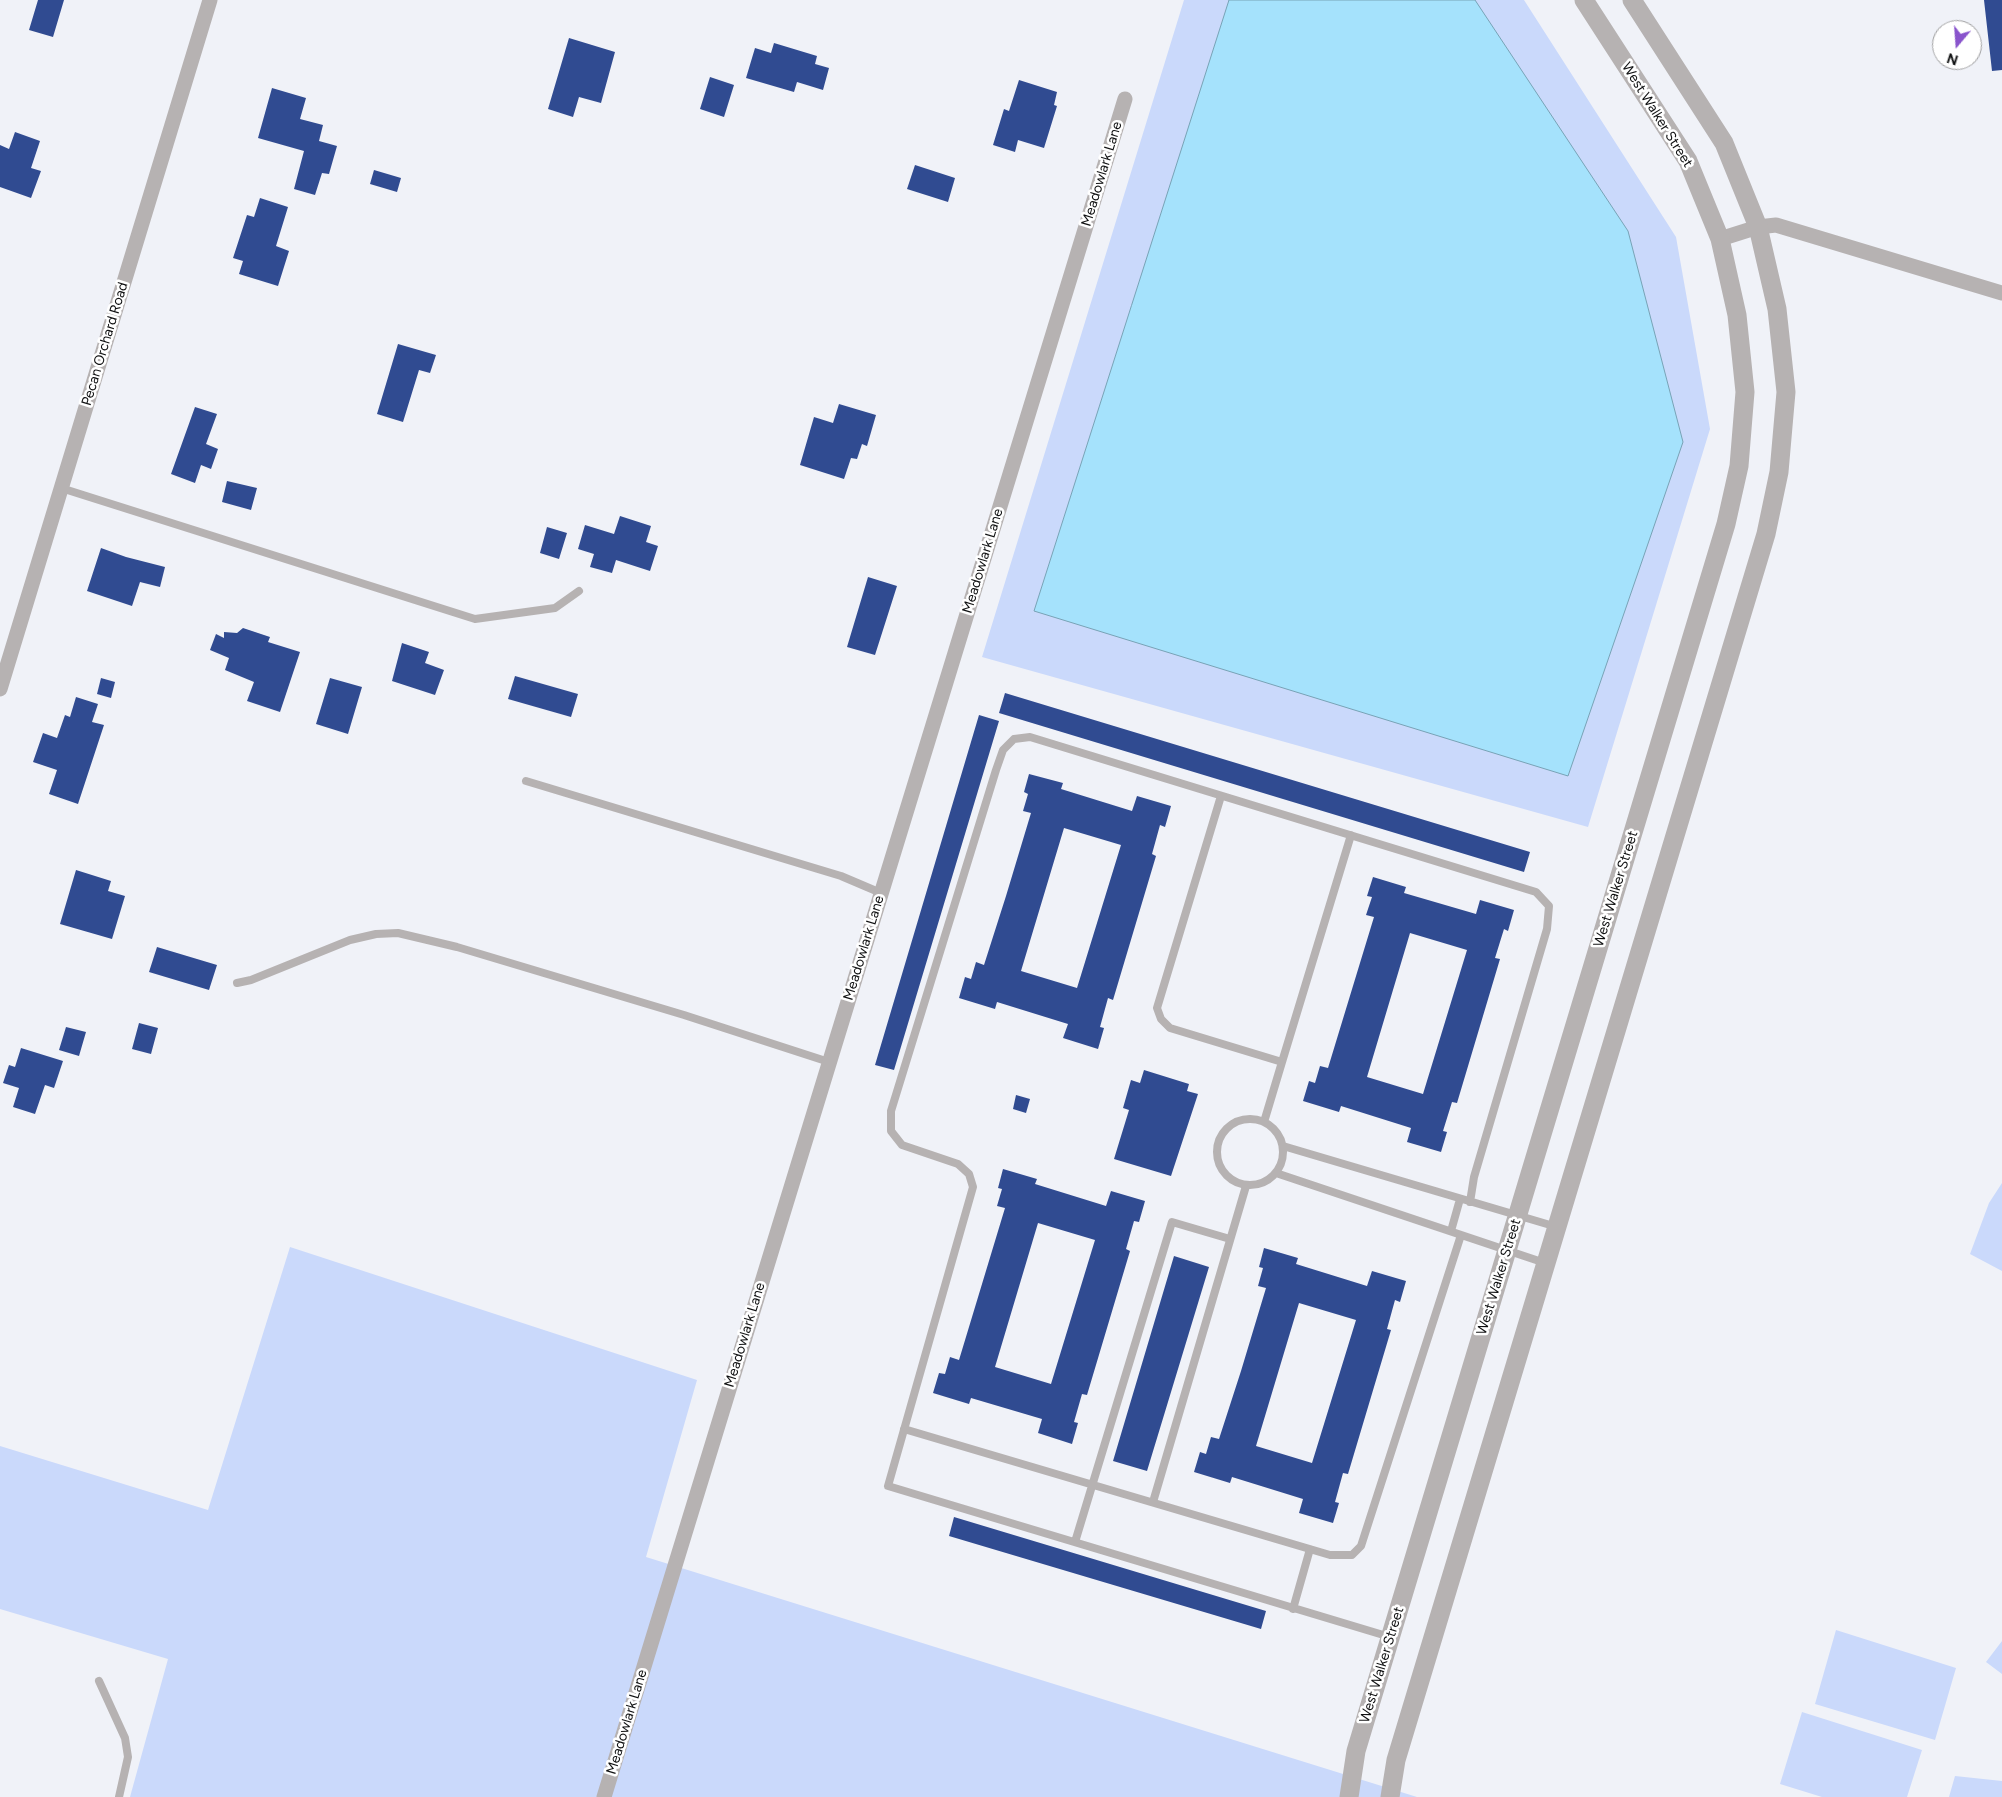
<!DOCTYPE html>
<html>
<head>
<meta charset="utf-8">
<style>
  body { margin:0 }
  #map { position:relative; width:2002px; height:1797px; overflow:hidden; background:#f0f2f8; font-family:Figtree,sans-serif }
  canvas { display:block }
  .north { position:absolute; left:1932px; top:20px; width:50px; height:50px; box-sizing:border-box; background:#fff; border:1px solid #9f9fa0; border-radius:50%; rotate:198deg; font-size:14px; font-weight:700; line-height:20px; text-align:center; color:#0f1011 }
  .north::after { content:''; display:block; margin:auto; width:18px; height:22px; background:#8954cc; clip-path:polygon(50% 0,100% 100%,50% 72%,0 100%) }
</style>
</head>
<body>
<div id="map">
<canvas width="2002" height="1797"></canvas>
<div class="north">N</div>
</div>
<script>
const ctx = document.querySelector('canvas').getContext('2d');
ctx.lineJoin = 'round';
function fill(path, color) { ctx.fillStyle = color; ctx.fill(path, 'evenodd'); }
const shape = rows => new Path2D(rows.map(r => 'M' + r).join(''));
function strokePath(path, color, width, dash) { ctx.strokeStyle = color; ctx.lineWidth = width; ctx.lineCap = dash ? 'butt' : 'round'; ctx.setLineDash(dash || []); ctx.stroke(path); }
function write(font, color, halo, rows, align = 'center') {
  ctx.font = font + ' Figtree,sans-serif'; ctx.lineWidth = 5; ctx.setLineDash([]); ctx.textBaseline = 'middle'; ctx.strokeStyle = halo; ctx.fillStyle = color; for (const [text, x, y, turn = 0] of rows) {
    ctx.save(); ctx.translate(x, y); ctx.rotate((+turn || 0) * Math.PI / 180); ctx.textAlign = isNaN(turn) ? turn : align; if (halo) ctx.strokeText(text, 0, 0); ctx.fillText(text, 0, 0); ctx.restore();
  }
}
fill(shape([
  [1184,0,1524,0,1676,237,1710,429,1588,827,982,657],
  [2002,1183,2002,1271,1970,1254,1989,1203],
  [290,1247,697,1380,646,1557,1417,1797,130,1797,168,1659,0,1609,0,1446,208,1510],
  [1836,1630,1956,1668,1935,1740,1815,1704],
  [2002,1641,2002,1674,1986,1662],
  [1802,1712,1922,1750,1907,1797,1822,1797,1780,1784],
  [1955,1776,2002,1781,2002,1797,1949,1797]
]), '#cad9fb');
const water = shape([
  [1229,0,1475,0,1628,231,1683,442,1568,776,1034,611,1229,0]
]);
fill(water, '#a5e2fc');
strokePath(water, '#78a3b6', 1);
fill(shape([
  [38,0,64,0,53,37,29,30],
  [1984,0,2002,0,2002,70,1992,71],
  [569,38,615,52,601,103,579,97,573,117,548,109],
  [774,43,817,56,815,64,829,68,823,90,797,82,794,92,746,78,755,48,771,53],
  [710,77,734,85,724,117,700,109],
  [1019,80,1057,92,1054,105,1057,106,1044,148,1018,140,1015,152,993,145,1004,109,1009,111],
  [272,88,306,98,300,119,323,125,319,141,337,146,329,174,322,173,315,195,294,189,304,151,258,138],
  [15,132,40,141,31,168,41,171,31,198,0,187,0,145,9,149],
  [915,165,955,178,948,202,907,189],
  [374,170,401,178,397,192,370,184],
  [260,198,288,207,276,246,289,251,278,286,239,274,243,261,233,258,247,215,254,217],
  [398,344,436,355,430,373,419,370,403,422,377,414],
  [839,404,876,415,867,446,862,444,857,459,851,458,844,479,800,465,814,417,833,423],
  [195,407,217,414,206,444,218,449,211,469,201,465,195,483,171,474],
  [227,481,257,488,251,510,222,502],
  [620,516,651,526,646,542,658,546,650,571,616,560,612,573,590,567,594,554,578,549,585,525,614,534],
  [547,527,567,533,559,559,540,553],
  [101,548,126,557,165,567,160,587,140,582,132,606,87,591],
  [868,577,897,586,875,655,847,647],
  [243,628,270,637,268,642,300,652,280,712,247,701,254,682,225,670,229,658,210,650,216,634,224,638,224,632,237,633],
  [402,643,429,652,425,663,444,670,435,695,392,681],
  [515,676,578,694,571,717,508,699],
  [101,678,115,682,111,698,97,694],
  [330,678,362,687,348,734,316,724],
  [1005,693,1530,852,1524,872,999,713],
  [76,697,98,704,92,722,104,725,78,804,49,794,57,770,33,762,43,733,57,738,65,715,70,717],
  [979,715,999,721,894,1070,875,1065],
  [1029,774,1063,783,1061,789,1132,811,1137,796,1171,806,1165,827,1160,825,1152,854,1156,856,1113,1000,1108,998,1100,1027,1104,1028,1098,1049,1063,1038,1068,1024,997,1002,995,1009,959,998,965,977,971,979,976,962,984,965,1006,896,1031,813,1023,811,1028,794,1024,792],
  [1064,828,1121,845,1077,988,1021,971],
  [76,870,111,881,108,891,125,896,112,939,60,924],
  [1373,877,1406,887,1404,893,1476,914,1480,900,1514,910,1508,931,1504,929,1495,958,1500,959,1457,1103,1452,1102,1443,1131,1447,1132,1441,1152,1407,1142,1411,1128,1341,1106,1339,1112,1303,1101,1309,1081,1315,1083,1320,1066,1328,1068,1374,917,1366,915,1372,897,1367,896],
  [1410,933,1467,950,1423,1094,1367,1077],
  [157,947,217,965,209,990,149,972],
  [139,1023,158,1028,151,1054,132,1049],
  [66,1027,86,1032,79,1056,59,1050],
  [21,1048,63,1061,54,1088,45,1085,35,1114,13,1107,19,1088,3,1083,9,1065,15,1067],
  [1144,1070,1189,1084,1187,1091,1198,1094,1171,1176,1114,1159,1129,1110,1123,1108,1131,1080,1140,1083],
  [1016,1095,1030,1099,1026,1113,1013,1109],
  [1003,1169,1037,1179,1035,1184,1106,1206,1111,1191,1145,1201,1139,1222,1134,1221,1126,1249,1130,1251,1087,1395,1082,1394,1074,1422,1078,1423,1072,1444,1038,1433,1042,1419,971,1398,969,1404,933,1393,939,1373,945,1374,950,1357,959,1360,1005,1208,997,1206,1002,1189,998,1188],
  [1038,1223,1095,1240,1051,1384,995,1367],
  [1264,1248,1298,1258,1296,1264,1367,1286,1372,1271,1406,1281,1400,1302,1395,1300,1387,1329,1391,1330,1348,1474,1343,1473,1335,1502,1339,1503,1333,1523,1299,1513,1303,1499,1232,1477,1230,1483,1194,1472,1200,1452,1206,1454,1211,1437,1219,1439,1241,1371,1266,1288,1258,1286,1263,1268,1259,1267],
  [1299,1303,1356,1320,1312,1463,1256,1446],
  [1174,1256,1209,1267,1147,1471,1113,1461],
  [954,1517,1266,1611,1261,1629,949,1536]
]), '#304b91');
strokePath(shape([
  [61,488,475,619,555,608,579,591],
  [526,781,841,876,881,893],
  [1221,796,1157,1008,1161,1019,1170,1028,1282,1062,1264,1122],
  [237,983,251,980,350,940,376,934,398,933,457,947,684,1015,829,1062],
  [1282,1062,1351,835],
  '1217 1152a33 33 0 1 1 66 0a33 33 0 1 1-66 0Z',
  [1283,1146,1557,1227],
  [1276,1173,1545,1263],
  [1451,1231,1460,1199],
  [904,1429,1330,1555,1352,1555,1361,1546,1461,1235],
  [1153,1502,1246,1186],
  [1075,1542,1172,1222,1230,1239],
  [1293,1609,1310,1549],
  [1390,1637,888,1486,973,1187,969,1174,958,1164,902,1145,891,1131,891,1111,996,770,1003,750,1014,739,1030,737,1536,892,1549,906,1547,929,1474,1177,1470,1202],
  [99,1681,125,1738,128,1757,119,1797]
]), '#b6b2b2', 8);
strokePath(shape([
  [1720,239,1758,227,1776,225,2002,293],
  [0,689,210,0],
  [604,1797,1125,99]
]), '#b6b2b2', 15);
strokePath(shape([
  [1349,1797,1356,1751,1726,524,1739,466,1745,392,1737,315,1720,239,1688,161,1584,0],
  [1390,1797,1396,1760,1766,534,1779,472,1786,392,1777,309,1758,227,1724,143,1632,0]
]), '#b6b2b2', 19);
write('14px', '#0f1011', '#fff', [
  ["West Walker Street",1657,115,58],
  ["Meadowlark Lane",1102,174,-73],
  ["Pecan Orchard Road",105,344,-73],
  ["Meadowlark Lane",983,561,-73],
  ["West Walker Street",1616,889,-73],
  ["Meadowlark Lane",864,948,-73],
  ["West Walker Street",1499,1277,-73],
  ["Meadowlark Lane",745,1335,-73],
  ["West Walker Street",1382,1665,-73],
  ["Meadowlark Lane",627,1722,-73]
]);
</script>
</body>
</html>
